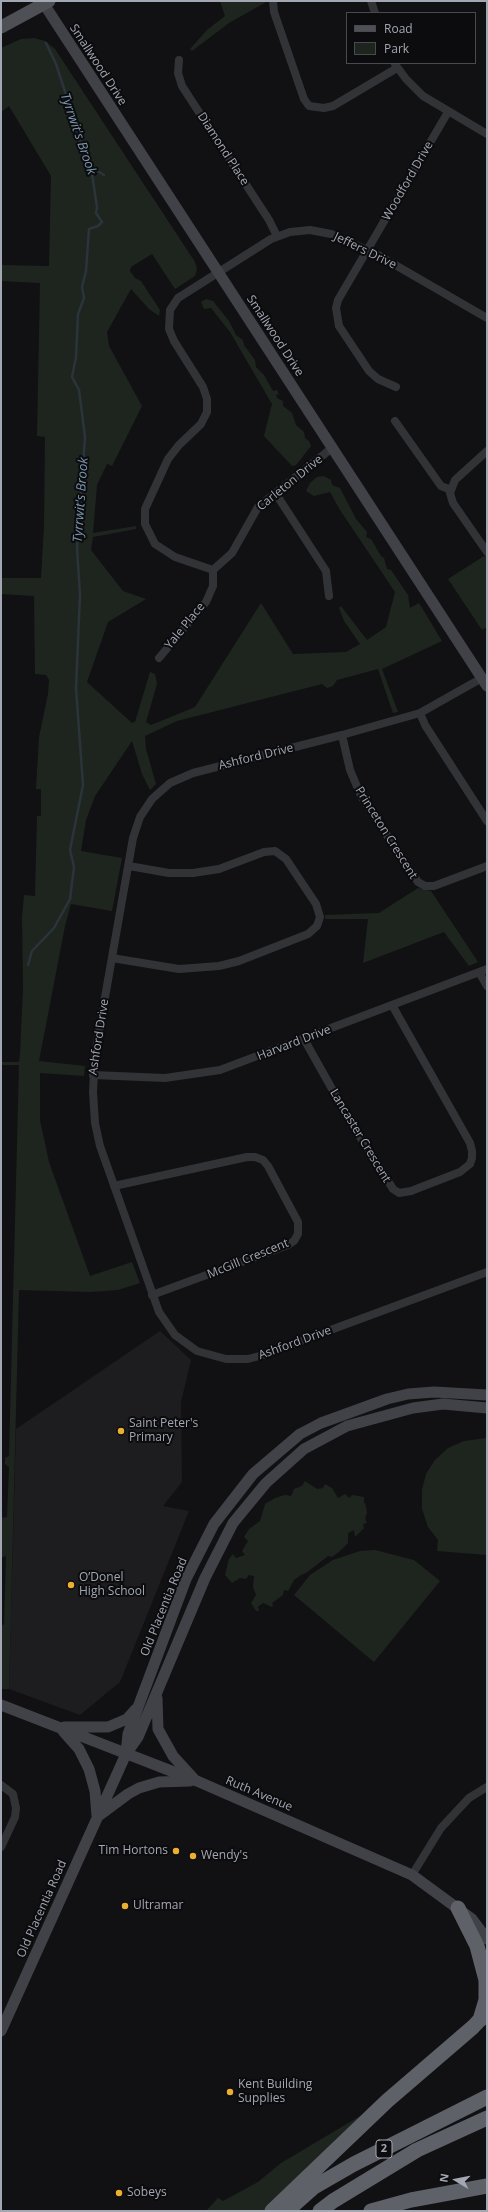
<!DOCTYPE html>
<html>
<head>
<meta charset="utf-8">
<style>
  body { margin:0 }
  #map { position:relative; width:488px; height:2212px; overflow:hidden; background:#111113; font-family:"Open Sans",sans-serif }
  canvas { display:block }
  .frame { position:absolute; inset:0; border:2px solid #a3a7b3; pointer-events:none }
  .legend { position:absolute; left:346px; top:12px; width:130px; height:52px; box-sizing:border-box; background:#0c0c0e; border:1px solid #484a50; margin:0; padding:5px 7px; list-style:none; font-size:12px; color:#a3a7b3 }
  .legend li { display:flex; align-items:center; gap:8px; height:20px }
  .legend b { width:20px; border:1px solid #484a50 }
  .north { position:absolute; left:436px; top:2160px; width:40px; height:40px; -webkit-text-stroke:3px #0c0c0e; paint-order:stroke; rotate:280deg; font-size:11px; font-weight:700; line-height:16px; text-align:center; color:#a3a7b3 }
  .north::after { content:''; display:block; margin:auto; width:14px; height:18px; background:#a3a7b3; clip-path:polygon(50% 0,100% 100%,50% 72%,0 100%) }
</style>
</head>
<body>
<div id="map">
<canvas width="488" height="2212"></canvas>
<div class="frame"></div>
<ul class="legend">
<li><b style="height:5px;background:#4e5056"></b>Road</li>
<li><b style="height:11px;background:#1e251f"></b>Park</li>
</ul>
<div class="north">N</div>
</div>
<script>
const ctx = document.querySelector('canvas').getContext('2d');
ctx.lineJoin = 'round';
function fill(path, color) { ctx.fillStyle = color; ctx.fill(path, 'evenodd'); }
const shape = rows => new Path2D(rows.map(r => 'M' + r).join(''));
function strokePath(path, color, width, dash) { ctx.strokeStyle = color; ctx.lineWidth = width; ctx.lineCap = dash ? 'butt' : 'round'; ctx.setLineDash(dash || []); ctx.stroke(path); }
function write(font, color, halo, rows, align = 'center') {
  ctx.font = font + ' "Open Sans",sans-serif'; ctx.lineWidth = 4; ctx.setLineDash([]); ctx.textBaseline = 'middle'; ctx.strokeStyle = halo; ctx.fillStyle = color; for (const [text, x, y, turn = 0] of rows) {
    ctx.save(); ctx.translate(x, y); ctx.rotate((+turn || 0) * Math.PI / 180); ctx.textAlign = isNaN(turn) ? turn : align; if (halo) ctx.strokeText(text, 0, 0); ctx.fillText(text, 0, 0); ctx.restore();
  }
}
fill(shape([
  [160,1331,191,1360,181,1402,182,1482,163,1506,189,1511,120,1682,80,1715,9,1689,16,1429]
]), '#1d1d20');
fill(shape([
  [220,1,268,1,229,23,192,51,190,49,207,30,225,16],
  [34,38,45,41,55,49,195,262,197,269,195,276,175,289,152,254,131,267,130,271,135,278,141,281,160,310,159,316,149,309,131,289,107,332,109,346,142,406,112,466,107,464,97,485,93,533,136,526,136,529,93,537,91,550,123,591,146,599,108,622,87,682,132,723,135,722,150,672,155,674,157,684,146,722,151,725,195,707,261,603,293,654,346,652,360,644,344,621,339,608,341,606,367,640,386,627,395,592,340,510,330,492,314,496,306,491,310,483,317,477,324,476,331,480,332,485,340,488,356,519,367,532,366,537,371,539,381,556,384,558,387,569,391,570,408,595,410,608,419,603,442,641,382,669,398,712,393,713,378,669,337,680,333,686,327,688,322,684,177,721,145,736,146,749,156,784,150,790,142,774,132,741,95,796,86,820,81,851,122,858,112,911,71,904,65,926,39,1061,85,1066,84,1076,40,1073,40,1120,49,1162,90,1276,132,1262,140,1283,118,1290,91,1292,19,1290,9,1689,2,1689,1,1626,4,1624,6,1556,1,1558,1,1518,7,1517,9,1467,5,1464,5,1458,9,1456,19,1065,1,1065,1,1062,19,1062,20,1054,23,988,22,917,24,895,35,896,37,816,41,816,41,789,36,789,39,737,48,694,49,680,46,675,35,674,34,596,1,594,1,578,41,578,44,526,45,437,37,436,40,283,1,281,1,265,49,266,51,176,9,106,1,112,1,48,21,39],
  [206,299,213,301,229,321,236,335,243,340,244,345,255,360,256,367,264,375,273,391,277,390,279,395,276,394,277,398,283,401,283,406,292,413,296,425,304,432,305,438,309,441,311,446,296,465,292,466,264,436,272,404,230,332,211,308,204,309,201,302],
  [484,556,487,557,487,627,482,630,448,579],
  [418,888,431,891,478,962,469,966,444,932,363,963,368,919,325,919,325,915,379,913],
  [487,1438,487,1555,437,1551,438,1540,428,1527,422,1509,422,1490,426,1474,435,1460,448,1448,464,1441],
  [305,1481,317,1489,323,1488,325,1484,332,1488,338,1498,345,1494,349,1498,352,1495,364,1497,364,1502,366,1506,367,1513,365,1518,367,1523,363,1524,364,1528,355,1537,354,1530,348,1533,348,1543,340,1551,332,1557,328,1556,306,1573,301,1575,294,1580,288,1591,284,1590,283,1595,272,1603,273,1606,272,1607,263,1603,258,1607,259,1611,256,1611,251,1603,256,1595,253,1587,254,1576,249,1575,246,1579,240,1578,232,1583,225,1575,229,1559,233,1554,236,1558,245,1555,242,1551,248,1541,244,1537,249,1529,260,1521,265,1504,275,1498,285,1495,291,1496,294,1489,302,1486],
  [375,1550,414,1560,440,1581,374,1662,294,1595,310,1575,333,1560,360,1551],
  [372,2109,264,2211,206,2211,218,2198,223,2201,258,2182,281,2163]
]), '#1e251f');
strokePath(shape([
  [91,167,104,175],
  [28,965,32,951,54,928,70,899,74,867,70,850,83,785,76,688,80,595,77,548,85,437,79,390,72,377,76,357,78,314,84,298,82,287,86,271,89,229,98,226,102,222,96,213,97,207,91,167,83,144,77,138,75,122,56,64,46,43]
]), '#2b333b', 2.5);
strokePath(shape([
  [273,1,274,12,304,99,309,106,324,108,333,106,397,68],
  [371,1,375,13],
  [179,60,178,73,182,86,269,220,277,236],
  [395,64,406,79,423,96,487,134],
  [396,387,378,379,369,371,339,326,336,308,338,300,448,112],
  [395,421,441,486,451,490],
  [332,448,258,507,232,553,213,570,175,557,155,544,145,524,145,509,168,459,179,445,201,424,207,412,207,399,203,387,174,341,169,329,170,310,178,298,271,239,290,232,310,230,331,234,378,255,487,318],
  [487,451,455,480,450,493,453,503,487,552],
  [276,494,326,571,329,596],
  [159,658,206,602,213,586,213,570],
  [482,678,420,713,342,735,193,773,170,783,152,799,140,817,133,838,95,1054,93,1092,95,1123,100,1146,159,1312,175,1335,197,1351,226,1359,248,1359,263,1355,487,1272],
  [420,713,425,725,487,821],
  [342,735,350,770,361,796,418,882,425,886,434,886,487,866],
  [112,958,179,969,219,966,239,961,308,934,317,926,320,917,316,904,286,859,275,851,264,852,219,869,193,873,169,873,129,866],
  [479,972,487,986],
  [304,1039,350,1121,393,1189,399,1193,411,1191,460,1172,470,1164,472,1158,472,1151,470,1143,392,1005],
  [93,1075,165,1078,220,1070,487,969],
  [114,1186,247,1157,255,1157,263,1160,268,1166,298,1222,298,1234,294,1241,288,1245,152,1295],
  [1,1785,13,1794,16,1808,15,1817,1,1847],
  [412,1875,441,1828,469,1798,487,1787]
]), '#323337', 8);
strokePath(shape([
  [42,1,487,686],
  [157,1698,158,1729,173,1756,194,1779],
  [1,1705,197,1781,412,1875,472,1919,487,1939],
  [64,1727,108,1727,127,1719,136,1709],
  [63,1731,79,1749,89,1769,95,1791,97,1816],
  [126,1753,128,1734,186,1579,214,1524,253,1474,300,1434,321,1423,387,1399,408,1394,434,1392,487,1395],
  [97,1817,128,1794,139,1788,159,1782,190,1781],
  [1,2031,126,1754,138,1737,205,1578,233,1523,266,1483,304,1449,347,1426,413,1408,443,1404,487,1408]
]), '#404247', 11);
strokePath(shape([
  [1,27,49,1]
]), '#4e5056', 13);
strokePath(shape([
  [458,1908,477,1946,486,1980,486,2000,480,2020],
  [272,2211,387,2101,473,2027,487,2012],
  [287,2211,314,2187,354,2164,487,2097],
  [320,2211,333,2201,417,2150,487,2118],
  [371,2211,411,2200,487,2186]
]), '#5e6168', 15);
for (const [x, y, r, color] of [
  [121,1431,4,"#ebb030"],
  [71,1585,4,"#ebb030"],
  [176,1851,4,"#ebb030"],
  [193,1856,4,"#ebb030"],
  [125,1906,4,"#ebb030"],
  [230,2092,4,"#ebb030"],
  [119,2193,4,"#ebb030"]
]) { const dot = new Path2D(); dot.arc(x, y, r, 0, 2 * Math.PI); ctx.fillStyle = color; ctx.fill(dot); strokePath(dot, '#0c0c0e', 1.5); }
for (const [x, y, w] of [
  [384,2149,16]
]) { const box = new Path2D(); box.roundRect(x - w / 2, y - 9, w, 18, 3); ctx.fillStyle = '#0c0c0e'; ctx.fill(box); strokePath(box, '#a3a7b3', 1); }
write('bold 11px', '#a3a7b3', null, [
  ["2",384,2149]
]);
write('12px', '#a3a7b3', '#0c0c0e', [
  ["Smallwood Drive",98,65,57],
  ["Diamond Place",223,149,57],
  ["Woodford Drive",408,181,-60],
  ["Jeffers Drive",365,251,26],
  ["Smallwood Drive",275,336,57],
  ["Carleton Drive",290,483,-39],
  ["Yale Place",185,626,-51],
  ["Ashford Drive",256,757,-14],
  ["Princeton Crescent",386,833,58],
  ["Ashford Drive",99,1037,-81],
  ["Harvard Drive",294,1043,-21],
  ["Lancaster Crescent",360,1136,59],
  ["McGill Crescent",248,1259,-22],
  ["Ashford Drive",295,1343,-20],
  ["Old Placentia Road",164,1607,-68],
  ["Ruth Avenue",259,1794,23],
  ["Old Placentia Road",42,1909,-66]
]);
write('12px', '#a3a7b3', '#0c0c0e', [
  ["Saint Peter's",129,1424],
  ["Primary",129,1438],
  ["O’Donel",79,1578],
  ["High School",79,1592],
  ["Tim Hortons",168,1851,"right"],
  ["Wendy's",201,1856],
  ["Ultramar",133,1906],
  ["Kent Building",238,2085],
  ["Supplies",238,2099],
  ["Sobeys",127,2193]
], 'left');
write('italic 13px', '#7a95ae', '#0c0c0e', [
  ["Tyrrwit's Brook",78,134,71],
  ["Tyrrwit's Brook",81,500,-86]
]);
</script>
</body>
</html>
